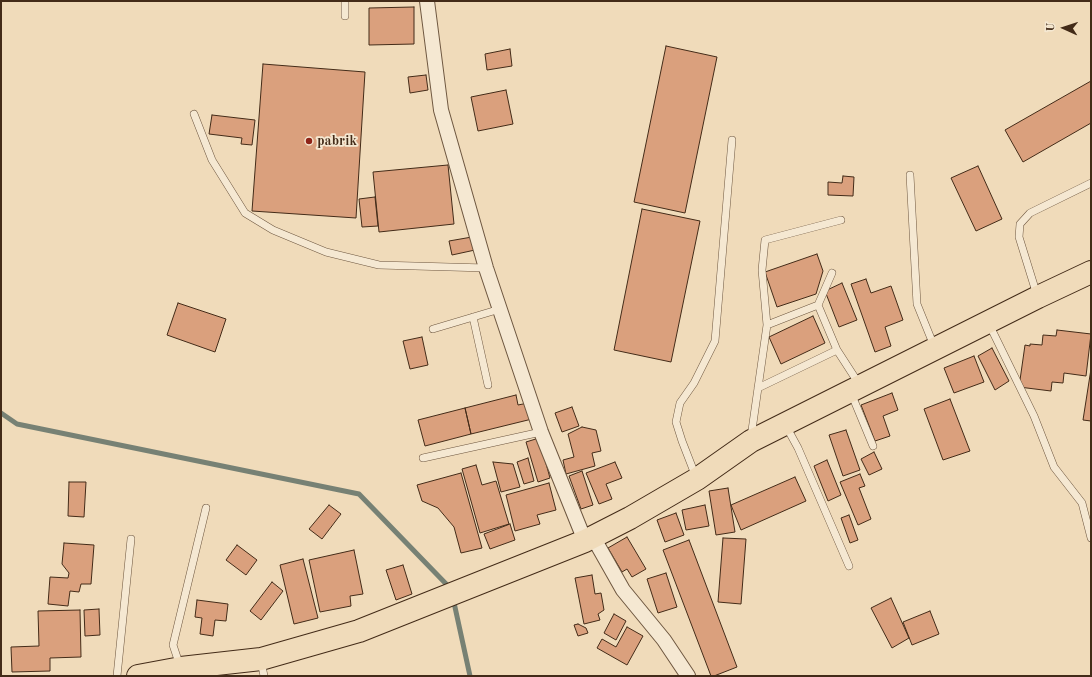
<!DOCTYPE html>
<html>
<head>
<meta charset="utf-8">
<style>
  body { margin:0 }
  #map { position:relative; width:1092px; height:677px; overflow:hidden; background:#f0dbba; font-family:"Old Standard TT",serif }
  canvas { display:block }
  .frame { position:absolute; inset:0; border:2px solid #432b18; pointer-events:none }
  .north { position:absolute; left:1044px; top:8px; width:40px; height:40px; -webkit-text-stroke:3px #f5e8d2; paint-order:stroke; rotate:273deg; font-size:11px; font-weight:700; line-height:16px; text-align:center; color:#432b18 }
  .north::after { content:''; display:block; margin:auto; width:14px; height:18px; background:#432b18; clip-path:polygon(50% 0,100% 100%,50% 72%,0 100%) }
</style>
</head>
<body>
<div id="map">
<canvas width="1092" height="677"></canvas>
<div class="frame"></div>
<div class="north">U</div>
</div>
<script>
const ctx = document.querySelector('canvas').getContext('2d');
ctx.lineJoin = 'round';
const shape = rows => new Path2D(rows.map(r => 'M' + r).join(''));
function strokePath(path, color, width, dash) { ctx.strokeStyle = color; ctx.lineWidth = width; ctx.lineCap = dash ? 'butt' : 'round'; ctx.setLineDash(dash || []); ctx.stroke(path); }
function fill(path, color) { ctx.fillStyle = color; ctx.fill(path, 'evenodd'); }
function write(font, color, halo, rows, align = 'center') {
  ctx.font = font + ' "Old Standard TT",serif'; ctx.lineWidth = 3.5; ctx.setLineDash([]); ctx.textBaseline = 'middle'; ctx.strokeStyle = halo; ctx.fillStyle = color; for (const [text, x, y, turn = 0] of rows) {
    ctx.save(); ctx.translate(x, y); ctx.rotate((+turn || 0) * Math.PI / 180); ctx.textAlign = isNaN(turn) ? turn : align; if (halo) ctx.strokeText(text, 0, 0); ctx.fillText(text, 0, 0); ctx.restore();
  }
}
strokePath(shape([
  [1,413,17,424,359,494,451,589],
  [453,598,470,676]
]), '#778174', 5);
const building = shape([
  [414,7,414,44,369,45,369,8,414,7],
  [666,46,717,57,685,213,634,202,666,46],
  [510,49,512,66,487,70,485,54,510,49],
  [263,64,365,72,356,218,252,211,263,64],
  [426,75,428,90,410,93,408,77,426,75],
  [1091,81,1091,123,1023,162,1005,130,1091,81],
  [506,90,513,124,478,131,471,97,506,90],
  [212,115,255,120,252,145,241,144,242,138,209,134,212,115],
  [448,165,454,224,379,232,373,172,448,165],
  [978,166,1002,219,976,231,951,178,978,166],
  [843,176,854,177,853,196,828,195,828,182,842,183,843,176],
  [375,197,378,226,362,227,359,199,375,197],
  [642,209,700,221,671,362,614,350,642,209],
  [472,237,475,250,452,255,449,241,472,237],
  [817,254,823,271,816,294,777,307,765,272,817,254],
  [866,279,871,293,891,286,903,320,885,327,891,346,875,352,851,284,866,279],
  [842,283,857,320,839,327,825,291,842,283],
  [178,303,226,319,215,352,167,335,178,303],
  [813,316,825,343,781,364,769,337,813,316],
  [1057,330,1091,334,1086,376,1064,373,1063,383,1052,382,1051,391,1019,387,1025,345,1030,346,1030,344,1042,345,1043,335,1056,336,1057,330],
  [422,337,428,365,410,369,403,341,422,337],
  [992,348,1009,381,995,390,978,356,992,348],
  [974,356,984,382,954,393,944,368,974,356],
  [1091,369,1091,421,1083,420,1091,369],
  [892,393,898,410,883,416,890,436,875,441,861,405,892,393],
  [516,395,518,405,528,403,532,419,471,434,465,408,516,395],
  [950,399,970,451,943,460,924,409,950,399],
  [572,407,579,426,562,432,555,413,572,407],
  [465,408,471,434,425,446,418,420,465,408],
  [582,427,596,430,601,451,592,453,595,466,566,474,563,460,574,457,568,434,582,427],
  [846,430,860,470,843,476,829,435,846,430],
  [539,438,550,478,538,482,526,442,539,438],
  [874,452,882,469,869,475,861,459,874,452],
  [528,458,534,481,524,484,517,462,528,458],
  [827,460,841,495,828,501,814,466,827,460],
  [493,462,513,464,520,487,501,492,493,462],
  [615,462,622,478,606,484,612,499,599,504,586,473,615,462],
  [476,465,482,485,496,481,509,524,480,533,462,469,476,465],
  [582,471,593,505,581,509,569,476,582,471],
  [461,473,482,548,461,553,454,527,438,508,422,501,417,485,461,473],
  [860,474,865,486,859,488,871,519,858,525,840,482,860,474],
  [795,477,806,501,741,530,731,505,795,477],
  [69,482,86,482,84,517,68,516,69,482],
  [549,483,556,510,537,515,540,524,515,531,506,495,549,483],
  [728,488,735,532,716,535,709,491,728,488],
  [329,505,341,514,322,539,309,529,329,505],
  [705,505,709,526,686,530,682,510,705,505],
  [676,513,684,535,665,542,657,520,676,513],
  [849,515,858,540,850,543,841,518,849,515],
  [510,524,515,540,490,549,484,534,510,524],
  [627,537,646,569,632,577,627,569,622,572,608,548,627,537],
  [723,538,746,539,741,604,718,602,723,538],
  [689,540,737,667,714,676,711,676,663,550,689,540],
  [64,543,94,545,91,584,81,584,79,592,70,591,68,606,48,604,50,577,68,578,69,573,62,564,64,543],
  [237,545,257,560,246,575,226,560,237,545],
  [354,550,363,594,350,596,351,606,320,612,309,560,354,550],
  [303,559,318,618,294,624,280,565,303,559],
  [403,565,412,594,396,600,386,570,403,565],
  [666,573,677,607,658,613,647,579,666,573],
  [592,575,595,594,601,593,604,610,598,614,600,620,584,624,575,578,592,575],
  [272,582,283,591,261,620,250,611,272,582],
  [891,598,909,638,892,648,871,608,891,598],
  [197,600,228,604,226,621,215,620,213,636,200,634,202,618,195,617,197,600],
  [99,609,100,635,85,636,84,610,99,609],
  [80,610,81,657,50,658,50,671,12,672,11,647,39,646,38,611,80,610],
  [930,611,939,634,912,645,903,622,930,611],
  [614,614,626,621,616,640,604,633,614,614],
  [578,624,586,628,588,633,578,636,574,625,578,624],
  [627,627,643,636,627,665,597,648,602,639,616,647,627,627]
]);
fill(building, '#daa07d');
strokePath(building, '#432b18', 1);
const lane = shape([
  [345,16,345,1],
  [194,114,212,160,245,213,273,230,326,252,379,265,486,268],
  [910,175,917,304,934,346],
  [1037,295,1019,237,1020,224,1030,213,1091,183],
  [818,305,832,273],
  [473,317,488,385],
  [989,324,1034,416,1054,467,1082,503,1091,538],
  [767,325,762,270,765,240,841,220],
  [433,329,500,309],
  [758,388,837,350],
  [851,393,873,446],
  [786,426,798,448,849,566],
  [751,437,767,325,818,305,837,350,859,384],
  [423,458,541,432],
  [696,477,682,441,676,422,680,403,694,383,715,341,732,140],
  [261,661,264,676],
  [180,666,173,645,206,508],
  [117,676,131,539]
]);
const street = shape([
  [427,1,441,110,486,268,541,432,585,541],
  [593,537,623,590,664,640,688,676]
]);
const highway = shape([
  [138,676,181,668,261,659,359,631,585,541,630,518,697,479,751,441,1038,297,1091,272]
]);
strokePath(lane, '#6e5740', 8);
strokePath(street, '#6e5740', 16);
strokePath(highway, '#432b18', 24);
strokePath(lane, '#f5e8d2', 7);
strokePath(street, '#f5e8d2', 14);
strokePath(highway, '#f0dbba', 22);
for (const [x, y, r, color] of [
  [309,141,4,"#8f2418"]
]) { const dot = new Path2D(); dot.arc(x, y, r, 0, 2 * Math.PI); ctx.fillStyle = color; ctx.fill(dot); strokePath(dot, '#f5e8d2', 1.5); }
write('bold 14px', '#432b18', '#f5e8d2', [
  ["pabrik",317,141]
], 'left');
</script>
</body>
</html>
